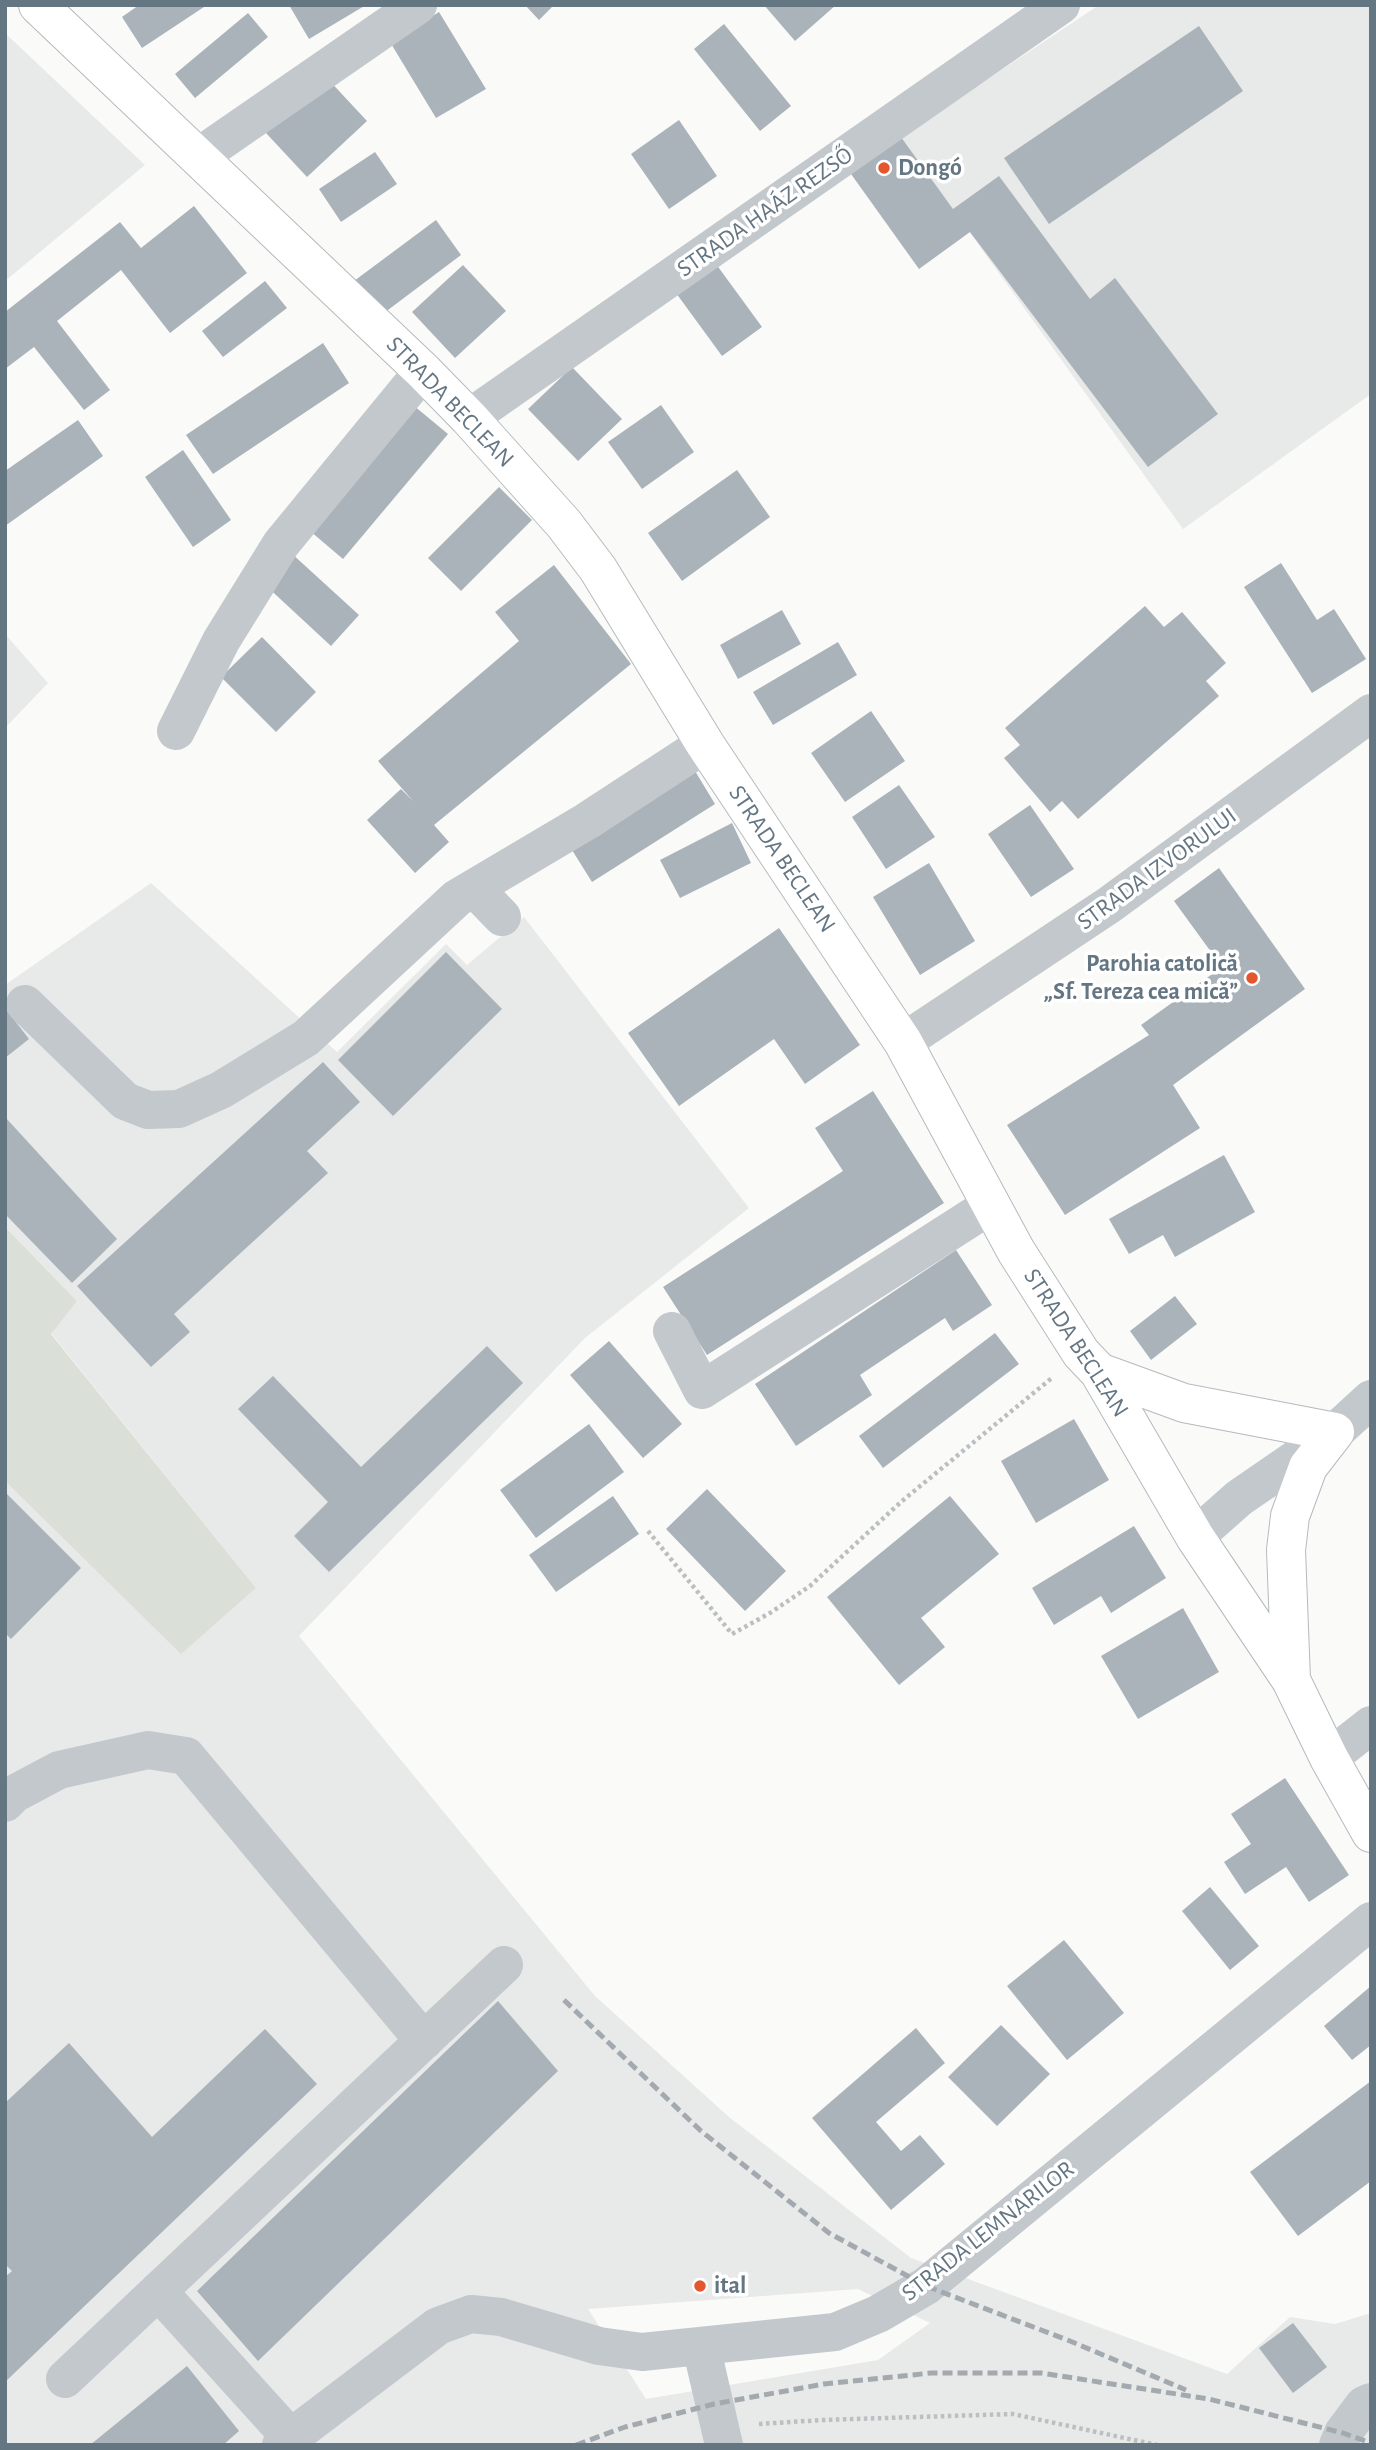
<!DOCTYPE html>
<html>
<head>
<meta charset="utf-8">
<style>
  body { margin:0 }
  #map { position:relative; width:1376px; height:2450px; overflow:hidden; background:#fafaf8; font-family:"Alegreya Sans",sans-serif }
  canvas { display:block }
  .frame { position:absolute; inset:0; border:7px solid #657683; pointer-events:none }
</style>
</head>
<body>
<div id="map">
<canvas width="1376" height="2450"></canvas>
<div class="frame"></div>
</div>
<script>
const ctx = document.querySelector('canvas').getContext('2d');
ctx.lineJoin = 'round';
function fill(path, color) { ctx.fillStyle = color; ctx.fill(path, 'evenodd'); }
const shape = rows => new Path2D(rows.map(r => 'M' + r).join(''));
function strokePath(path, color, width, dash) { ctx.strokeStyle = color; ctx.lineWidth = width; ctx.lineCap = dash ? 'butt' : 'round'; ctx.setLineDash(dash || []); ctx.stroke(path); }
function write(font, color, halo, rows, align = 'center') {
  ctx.font = font + ' "Alegreya Sans",sans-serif'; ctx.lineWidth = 7; ctx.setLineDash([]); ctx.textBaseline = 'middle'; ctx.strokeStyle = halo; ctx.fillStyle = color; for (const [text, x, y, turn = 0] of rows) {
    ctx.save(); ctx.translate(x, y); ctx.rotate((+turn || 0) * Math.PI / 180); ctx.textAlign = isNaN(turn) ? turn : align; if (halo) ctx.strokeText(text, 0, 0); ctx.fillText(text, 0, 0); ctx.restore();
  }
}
fill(shape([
  [1099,5,1371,5,1371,394,1183,529,901,137],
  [5,33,145,165,5,281],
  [5,634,48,683,5,728],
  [151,883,337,1052,446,944,467,965,524,917,749,1208,585,1338,299,1636,595,1996,729,2117,911,2258,1227,2374,1290,2317,1335,2324,1371,2313,1371,2445,5,2445,5,1481,181,1653,256,1588,51,1333,77,1301,5,1227,5,985],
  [858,2289,930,2323,878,2360,646,2399,588,2309]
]), '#e8e9e9');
fill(shape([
  [5,1227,77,1301,51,1334,256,1588,181,1654,5,1481]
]), '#dadfd7');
fill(shape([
  [139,5,207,5,142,48,122,17],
  [289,5,366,5,309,39],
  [525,5,554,5,539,20],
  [764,5,836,5,795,41],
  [439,12,486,89,436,118,390,42],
  [248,13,268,37,195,98,175,74],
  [724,24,791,106,760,131,694,49],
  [1199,26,1243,91,1049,224,1004,158],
  [326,77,367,121,307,177,266,133],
  [679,120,717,176,669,209,631,154],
  [901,137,953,209,999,176,1090,299,1115,278,1218,414,1148,467,970,232,919,269,851,174],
  [375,152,397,184,341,222,319,189],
  [194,206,247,273,170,333,121,270,57,321,110,390,84,410,34,347,5,369,5,312,120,222,141,248],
  [436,220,461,255,380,316,354,281],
  [708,253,762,327,722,356,668,282],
  [463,265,506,311,455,358,412,312],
  [265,281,287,308,223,357,202,331],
  [323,343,349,383,213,474,186,435],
  [572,367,622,419,578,461,528,409],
  [413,405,448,434,343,559,310,531],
  [661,405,694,452,642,489,608,442],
  [78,420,103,456,5,526,5,471],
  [183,450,231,520,193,547,145,477],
  [737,470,770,517,682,581,648,533],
  [499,487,532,520,461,591,428,558],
  [290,552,359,615,331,646,262,582],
  [1281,563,1317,620,1334,609,1366,659,1312,693,1244,587],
  [554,565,631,664,434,825,449,842,415,873,367,820,401,789,413,801,378,761,519,641,495,612],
  [1145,606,1164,627,1182,612,1226,663,1206,681,1219,696,1078,819,1062,801,1050,812,1004,758,1020,745,1005,728],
  [782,610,801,644,738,679,720,645],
  [262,637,316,692,276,732,221,677],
  [838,642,857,675,773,725,753,692],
  [871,711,905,761,845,802,811,753],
  [695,771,715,804,592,882,572,850],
  [899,785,935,837,886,869,852,817],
  [1030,805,1074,869,1031,897,988,834],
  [732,823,751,863,680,898,660,860],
  [929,863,975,941,920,975,873,897],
  [1219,868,1305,989,1173,1085,1200,1128,1065,1215,1007,1125,1149,1035,1141,1025,1222,967,1174,901],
  [779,928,860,1045,805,1084,774,1039,679,1106,628,1033],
  [446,952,502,1009,393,1116,338,1060],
  [5,1008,29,1039,5,1058],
  [323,1062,360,1102,307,1151,328,1173,174,1314,190,1332,151,1367,77,1286],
  [873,1091,944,1203,707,1355,663,1287,843,1171,815,1128],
  [5,1117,117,1239,72,1283,5,1214],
  [1224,1155,1255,1212,1175,1257,1163,1235,1129,1254,1109,1219],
  [956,1250,992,1305,953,1331,945,1318,860,1375,872,1395,796,1446,755,1384],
  [1175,1296,1197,1324,1151,1360,1130,1331],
  [995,1333,1019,1364,883,1468,859,1436],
  [609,1341,682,1424,643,1458,570,1375],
  [487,1346,523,1383,329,1572,294,1536,328,1502,238,1409,273,1376,361,1467],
  [1074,1419,1109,1480,1036,1523,1001,1461],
  [589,1424,624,1472,536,1538,500,1490],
  [707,1489,786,1571,745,1611,666,1529],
  [5,1492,81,1568,11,1639,5,1633],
  [613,1496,639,1534,556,1592,529,1555],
  [950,1496,999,1554,921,1618,945,1647,899,1685,827,1597],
  [1134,1526,1166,1578,1111,1613,1101,1596,1054,1625,1032,1588],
  [1183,1608,1219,1672,1138,1719,1101,1656],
  [1285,1778,1349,1875,1309,1902,1286,1867,1245,1894,1224,1862,1251,1844,1231,1814],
  [1210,1887,1259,1946,1230,1970,1182,1911],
  [1064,1940,1124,2013,1067,2060,1007,1986],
  [1371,1986,1371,2045,1352,2060,1324,2026],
  [498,2001,558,2071,258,2361,197,2291],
  [1001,2025,1050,2074,997,2126,948,2077],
  [916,2028,945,2063,876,2122,901,2151,920,2135,945,2164,891,2210,812,2118],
  [265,2029,317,2084,5,2382,5,2277,12,2271,5,2264,5,2103,69,2043,152,2137],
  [1371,2081,1371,2181,1298,2236,1250,2172],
  [1293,2323,1327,2367,1293,2393,1259,2348],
  [187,2366,239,2431,223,2445,90,2445]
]), '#aab3b9');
const major = shape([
  [38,5,423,371,469,418,564,524,598,569,705,744,903,1042,1016,1251,1081,1353,1099,1372,1195,1537,1291,1680,1329,1758,1371,1833],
  [1099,1372,1184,1403,1335,1432,1308,1467,1290,1516,1286,1550,1291,1680]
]);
strokePath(major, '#b5babe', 40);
strokePath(shape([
  [648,1531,732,1634,770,1613,810,1586,902,1501,1053,1377],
  [759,2424,822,2420,1013,2414,1157,2445]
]), '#bbbfc2', 4.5, [3.5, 3.5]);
strokePath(shape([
  [198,157,418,5],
  [469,418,1061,5],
  [176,731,221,641,281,544,423,371],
  [474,888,502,917],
  [25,1004,125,1101,148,1110,179,1109,221,1090,306,1038,457,898,587,821,705,744],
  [903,1042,1109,905,1371,713],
  [672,1331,702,1390,991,1205],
  [1195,1537,1239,1498,1335,1432,1371,1399],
  [1329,1758,1371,1725],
  [5,1803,14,1794,59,1770,148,1750,186,1756,424,2041],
  [158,2291,290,2437],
  [701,2346,724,2445],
  [65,2379,504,1965],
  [281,2445,438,2326,471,2314,501,2317,599,2346,642,2352,835,2332,878,2314,926,2286,1371,1921],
  [1338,2445,1343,2433,1364,2405,1371,2402]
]), '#c3c8cc', 38);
strokePath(major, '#fff', 38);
strokePath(shape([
  [564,2000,701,2131,829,2233,926,2286,1070,2341,1186,2390],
  [576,2445,625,2427,714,2404,824,2384,931,2373,1041,2373,1209,2399,1343,2433,1371,2443]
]), '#a2aab0', 5, [10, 5]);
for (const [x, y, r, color] of [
  [884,168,7,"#e4572e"],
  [1252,978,7,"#e4572e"],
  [700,2286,7,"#e4572e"]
]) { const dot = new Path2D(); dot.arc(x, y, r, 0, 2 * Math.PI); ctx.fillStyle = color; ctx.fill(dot); strokePath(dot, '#fff', 2.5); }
write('bold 24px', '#657683', '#fff', [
  ["Dongó",898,168],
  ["Parohia catolică",1238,964,"right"],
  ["„Sf. Tereza cea mică”",1238,992,"right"],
  ["ital",714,2286]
], 'left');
write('24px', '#657683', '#fff', [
  ["STRADA HAÁZ REZSŐ",765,212,-35],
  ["STRADA BECLEAN",450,402,46],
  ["STRADA BECLEAN",782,859,56],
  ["STRADA IZVORULUI",1157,869,-36],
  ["STRADA BECLEAN",1076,1343,57],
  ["STRADA LEMNARILOR",988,2231,-38]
]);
</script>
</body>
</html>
